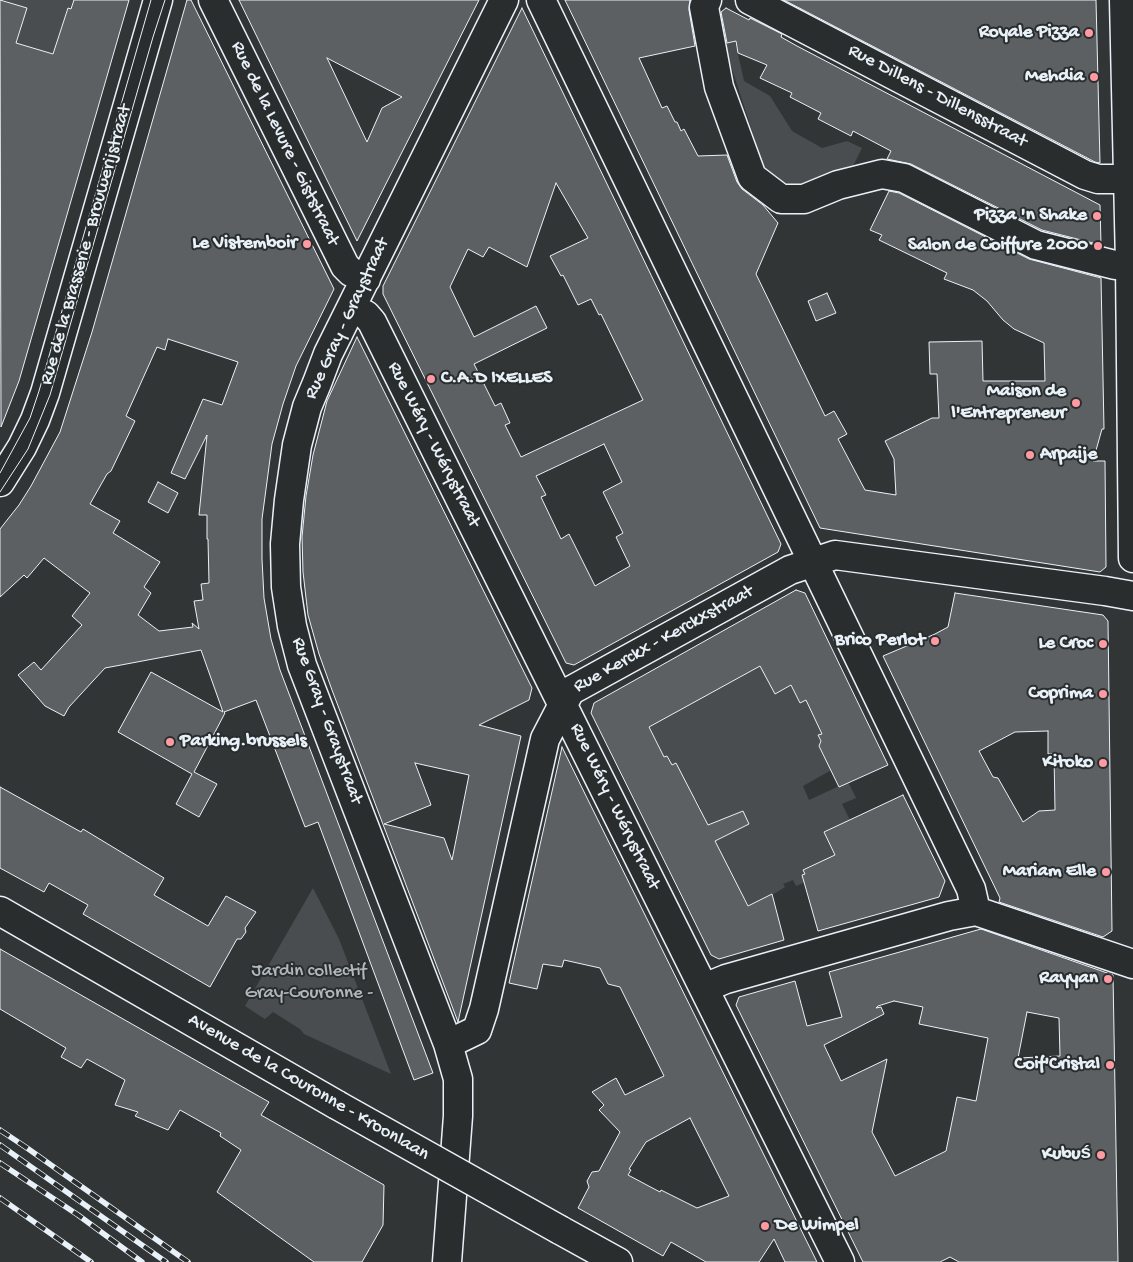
<!DOCTYPE html>
<html>
<head>
<meta charset="utf-8">
<style>
  body { margin:0 }
  canvas { display:block; background:#323536 }
</style>
</head>
<body>
<canvas width="1133" height="1262"></canvas>
<script>
const ctx = document.querySelector('canvas').getContext('2d');
ctx.lineJoin = 'round';
function fill(path, color) { ctx.fillStyle = color; ctx.fill(path, 'evenodd'); }
const shape = rows => new Path2D(rows.map(r => 'M' + r).join(''));
function strokePath(path, color, width, dash) { ctx.strokeStyle = color; ctx.lineWidth = width; ctx.lineCap = dash ? 'butt' : 'round'; ctx.setLineDash(dash || []); ctx.stroke(path); }
function write(font, color, halo, rows, align = 'center') {
  ctx.font = font + ' "Gochi Hand",sans-serif'; ctx.lineWidth = 4; ctx.setLineDash([]); ctx.textBaseline = 'middle'; ctx.strokeStyle = halo; ctx.fillStyle = color; for (const [text, x, y, turn = 0] of rows) {
    ctx.save(); ctx.translate(x, y); ctx.rotate((+turn || 0) * Math.PI / 180); ctx.textAlign = isNaN(turn) ? turn : align; if (halo) ctx.strokeText(text, 0, 0); ctx.fillText(text, 0, 0); ctx.restore();
  }
}
fill(shape([
  [2,0,76,0,61,48,34,94,0,84,0,52,13,55,27,8],
  [735,41,744,81,770,96,792,131,822,148,847,141,862,148,853,166,798,185,787,185,769,175,764,168,724,44],
  [758,655,776,693,799,682,796,694,800,703,817,695,822,734,818,736,822,744,819,746,823,754,835,768,803,786,809,800,848,782,856,798,842,804,850,820,841,867,796,886,793,880,783,884,785,887,777,892,749,906,745,898,736,902,704,816,691,822,688,816,701,809,696,799,690,801,676,763,672,765,667,756,664,757,656,740,649,732,645,691],
  [313,888,339,939,391,1074,304,1034,300,1029,273,1012,265,1019,245,1006]
]), '#494d4f');
const building = shape([
  [0,0,27,8,16,43,53,54,68,8,71,9,74,0,129,0,19,381,1,427,0,0],
  [187,0,191,0,334,289,296,366,283,404,272,444,262,519,262,559,264,598,271,639,280,670,433,1073,414,1080,318,822,305,827,256,700,224,712,225,713,194,772,217,784,199,817,176,804,192,774,118,732,151,672,223,712,201,650,105,668,69,707,64,716,45,706,18,675,34,662,41,670,82,625,72,616,90,593,44,558,27,578,24,575,0,597,0,529,19,505,31,486,60,432,92,332,187,0],
  [168,339,238,362,222,405,203,399,171,473,185,479,207,435,199,515,207,515,207,539,208,539,209,583,201,584,203,600,194,601,199,629,192,623,193,627,159,631,138,615,151,593,144,587,160,562,113,533,120,521,90,504,107,474,111,471,135,421,126,416,157,347,165,350,168,339],
  [239,0,479,0,357,241,327,180,239,0],
  [327,58,402,97,382,108,367,142,327,58],
  [565,0,690,0,689,10,695,46,639,58,662,108,667,106,675,122,677,122,681,131,684,129,698,156,727,155,737,182,742,189,763,205,778,223,756,274,825,416,834,411,847,434,838,439,865,490,896,495,894,459,885,441,932,418,939,418,937,374,930,374,929,342,982,341,983,381,1045,381,1044,343,1014,329,1003,320,987,301,973,290,944,279,947,273,879,240,882,235,870,230,889,191,899,193,1029,259,1101,278,1104,429,1102,429,1093,461,1105,461,1106,567,1100,572,820,528,565,0],
  [784,0,1096,0,1100,163,1095,162,784,0],
  [522,8,781,544,778,552,574,665,566,663,383,294,383,286,522,8],
  [556,183,588,238,550,256,561,276,563,275,578,305,591,299,599,315,601,314,643,400,521,457,505,425,510,423,501,403,495,406,474,364,547,328,536,306,474,337,450,287,468,249,483,257,489,247,527,267,556,183],
  [604,444,622,482,603,492,623,533,616,537,630,566,595,586,569,534,561,539,541,497,546,495,536,476,604,444],
  [726,8,749,20,750,18,782,34,781,37,797,46,1100,205,1101,245,1042,230,911,164,887,159,891,151,853,131,851,136,818,119,821,113,790,97,792,93,760,78,767,65,738,53,736,41,727,43,721,12,726,8],
  [827,293,836,313,816,321,808,301,827,293],
  [357,337,532,688,529,700,479,725,521,736,458,1022,332,690,319,654,308,615,303,572,302,537,306,496,313,455,327,401,357,337],
  [415,763,469,775,452,860,444,838,384,824,431,805,415,763],
  [158,482,178,493,168,513,148,502,158,482],
  [796,590,805,593,888,765,839,787,819,746,821,741,818,735,822,734,806,700,800,703,791,685,775,694,760,666,649,727,664,757,667,756,672,765,676,763,708,825,743,811,749,824,715,841,748,906,772,894,784,940,719,959,711,955,591,713,594,703,796,590],
  [955,593,1103,615,1108,621,1112,931,1103,937,999,902,1000,898,883,656,935,634,948,627,955,593],
  [1048,731,1048,754,1054,754,1055,810,1039,811,1023,822,998,778,993,777,979,751,1015,732,1048,731],
  [562,747,590,804,817,1262,785,1262,774,1239,759,1262,706,1262,671,1242,663,1256,578,1208,589,1187,587,1181,592,1172,599,1171,620,1132,599,1110,604,1105,592,1092,616,1078,625,1095,664,1076,620,987,608,984,600,968,564,960,562,967,543,964,537,989,509,983,562,747],
  [690,1118,729,1196,697,1208,661,1190,660,1192,628,1175,631,1170,629,1169,646,1142,690,1118],
  [0,787,81,832,83,829,164,878,154,895,208,926,226,896,256,912,245,928,246,932,241,939,237,939,210,987,83,914,88,905,49,883,44,892,0,868,0,787],
  [903,795,945,881,939,897,818,931,802,875,805,874,803,870,835,855,824,832,903,795],
  [981,929,1113,975,1118,1262,959,1262,950,1257,940,1262,863,1262,736,1005,739,997,795,981,807,1026,842,1017,829,972,981,929],
  [894,1001,923,1007,919,1024,988,1038,976,1101,957,1097,946,1151,895,1176,872,1132,887,1059,841,1081,824,1045,884,1014,881,1007,876,1008,878,1006,894,1001],
  [1027,1012,1059,1018,1060,1056,1018,1058,1027,1012],
  [0,949,269,1102,261,1115,384,1185,383,1225,362,1262,314,1262,217,1192,241,1150,220,1136,221,1133,180,1110,168,1130,135,1116,138,1112,115,1105,125,1080,87,1059,81,1068,61,1057,66,1048,0,1009,0,949]
]);
fill(building, '#5c6063');
strokePath(building, '#e8f1f8', 1);
const minor = shape([
  [213,0,345,266,351,272,366,279],
  [541,0,971,889,976,911],
  [707,0,704,7,719,87,752,177,781,199,804,199,838,185,882,174,904,178,1036,245,1115,265,1130,264],
  [750,0,1085,175,1098,179,1133,179],
  [352,308,366,315,372,322,840,1262],
  [976,911,1133,964],
  [704,988,726,979,949,916,976,911],
  [448,1044,477,1030,484,1009,545,739,570,691,790,570,835,555,1105,591,1133,596],
  [447,1262,458,1116,458,1079,448,1044,302,665,292,626,286,587,285,544,289,500,297,445,307,407,317,383,328,354,504,0]
]);
const major = shape([
  [1124,0,1130,264,1133,558],
  [0,482,22,447,35,420,45,393,158,0],
  [0,911,337,1105],
  [560,1230,618,1262]
]);
strokePath(minor, '#e8f1f8', 31);
strokePath(major, '#e8f1f8', 31);
strokePath(minor, '#2a2d2e', 28);
strokePath(major, '#2a2d2e', 28);
strokePath(shape([
  [0,473,30,418,39,391,151,0],
  [0,492,28,449,50,395,153,37,165,0]
]), '#e8f1f8', 1);
const rail = shape([
  [0,1130,27,1148,188,1262],
  [0,1145,166,1262],
  [0,1163,78,1215,142,1262],
  [0,1198,91,1262]
]);
strokePath(rail, '#e8f1f8', 5.5);
strokePath(rail, '#2a2d2e', 4, [11]);
const majorBridge = shape([
  [337,1105,560,1230]
]);
strokePath(majorBridge, '#e8f1f8', 31, []);
strokePath(majorBridge, '#2a2d2e', 28);
for (const [x, y, r, color] of [
  [1089,33,5,"#ff9aa2"],
  [1094,77,5,"#ff9aa2"],
  [1097,216,5,"#ff9aa2"],
  [307,244,5,"#ff9aa2"],
  [1098,246,5,"#ff9aa2"],
  [431,379,5,"#ff9aa2"],
  [1076,403,5,"#ff9aa2"],
  [1030,455,5,"#ff9aa2"],
  [935,641,5,"#ff9aa2"],
  [1103,644,5,"#ff9aa2"],
  [1103,694,5,"#ff9aa2"],
  [170,742,5,"#ff9aa2"],
  [1103,763,5,"#ff9aa2"],
  [1106,872,5,"#ff9aa2"],
  [1108,979,5,"#ff9aa2"],
  [1110,1065,5,"#ff9aa2"],
  [1101,1155,5,"#ff9aa2"],
  [765,1226,5,"#ff9aa2"]
]) { const dot = new Path2D(); dot.arc(x, y, r, 0, 2 * Math.PI); ctx.fillStyle = color; ctx.fill(dot); strokePath(dot, '#2a2d2e', 2); }
write('bold 19px', '#e8f1f8', '#2a2d2e', [
  ["Royale Pizza",1079,33],
  ["Mehdia",1084,77],
  ["Pizza 'n Shake",1087,216],
  ["Le Vistemboir",297,244],
  ["Salon de Coiffure 2000",1088,246],
  ["C.A.D IXELLES",441,379,"left"],
  ["Maison de",1066,392],
  ["l'Entrepreneur",1066,414],
  ["Arpaije",1040,455,"left"],
  ["Brico Perlot",925,641],
  ["Le Croc",1093,644],
  ["Coprima",1093,694],
  ["Parking.brussels",180,742,"left"],
  ["Kitoko",1093,763],
  ["Mariam Elle",1096,872],
  ["Rayyan",1098,979],
  ["Coif'Cristal",1100,1065],
  ["Kubuś",1091,1155],
  ["De Wimpel",775,1226,"left"]
], 'right');
write('19px', '#e8f1f8', '#2a2d2e', [
  ["Rue Dillens - Dillensstraat",937,97,28],
  ["Rue de la Levure - Giststraat",284,144,64],
  ["Rue de la Brasserie - Brouwerijstraat",87,245,-74],
  ["Rue Gray - Graystraat",348,319,-65],
  ["Rue Wéry - Wérystraat",433,445,63],
  ["Rue Kerckx - Kerckxstraat",664,640,-29],
  ["Rue Gray - Graystraat",326,721,70],
  ["Rue Wéry - Wérystraat",614,807,64],
  ["Avenue de la Couronne - Kroonlaan",308,1088,30]
]);
write('19px', '#b0b8bd', '#2a2d2e', [
  ["Jardin collectif",309,972],
  ["Gray-Couronne -",309,994]
]);
</script>
</body>
</html>
